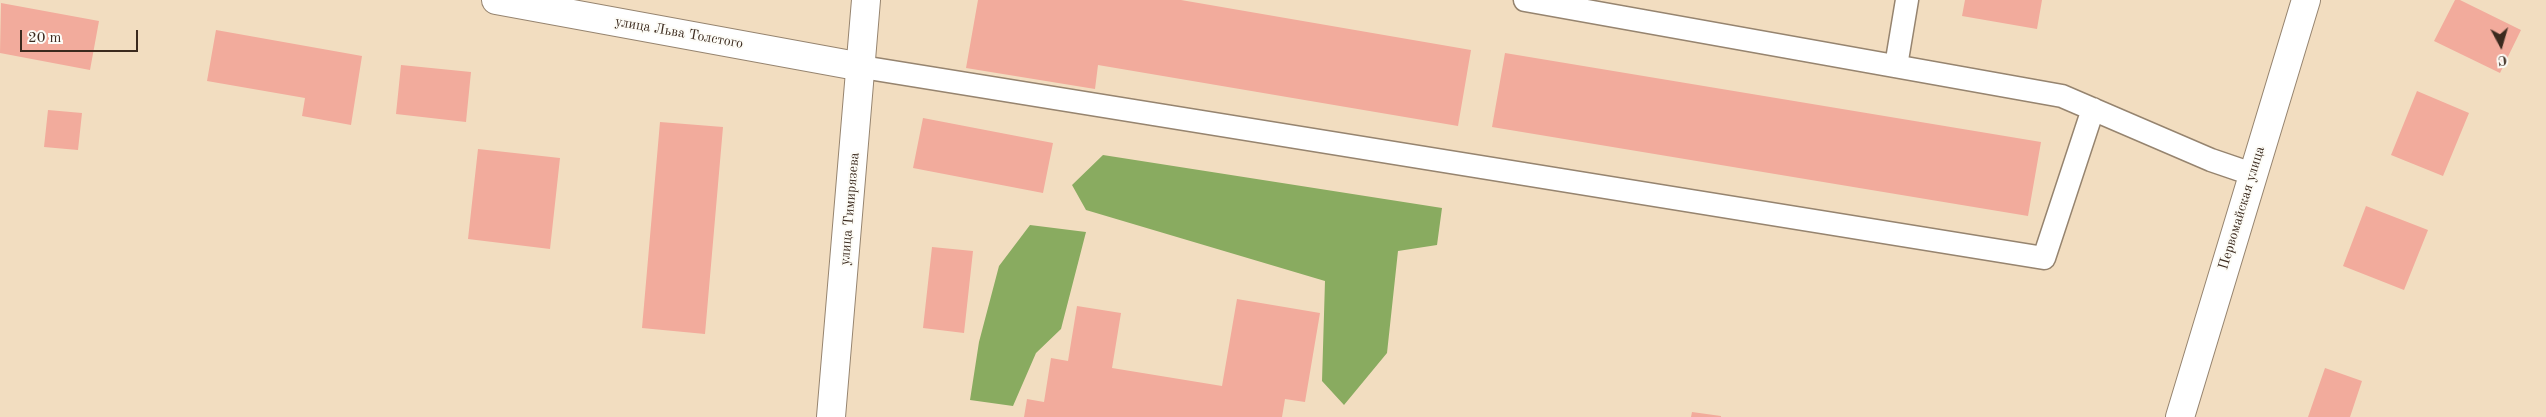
<!DOCTYPE html>
<html>
<head>
<meta charset="utf-8">
<style>
  body { margin:0 }
  #map { position:relative; width:2546px; height:417px; overflow:hidden; background:#f2ddc0; font-family:"Old Standard TT",serif }
  canvas { display:block }
  .north { position:absolute; left:2476px; top:20px; width:50px; height:50px; -webkit-text-stroke:4px #fdfcf7; paint-order:stroke; rotate:174deg; font-size:14px; font-weight:700; line-height:20px; text-align:center; color:#3b2a1e }
  .north::after { content:''; display:block; margin:auto; width:18px; height:22px; background:#3b2a1e; clip-path:polygon(50% 0,100% 100%,50% 72%,0 100%) }
  .scale { position:absolute; left:20px; top:30px; width:118px; height:22px; box-sizing:border-box; border:2px solid #3b2a1e; border-top:0; padding-left:6px; font-size:15px; line-height:18px; white-space:nowrap; color:#3b2a1e; -webkit-text-stroke:4px #fdfcf7; paint-order:stroke }
</style>
</head>
<body>
<div id="map">
<canvas width="2546" height="417"></canvas>
<div class="north">С</div>
<div class="scale">20 m</div>
</div>
<script>
const ctx = document.querySelector('canvas').getContext('2d');
ctx.lineJoin = 'round';
function fill(path, color) { ctx.fillStyle = color; ctx.fill(path, 'evenodd'); }
const shape = rows => new Path2D(rows.map(r => 'M' + r).join(''));
function strokePath(path, color, width, dash) { ctx.strokeStyle = color; ctx.lineWidth = width; ctx.lineCap = dash ? 'butt' : 'round'; ctx.setLineDash(dash || []); ctx.stroke(path); }
function write(font, color, halo, rows, align = 'center') {
  ctx.font = font + ' "Old Standard TT",serif'; ctx.lineWidth = 4; ctx.setLineDash([]); ctx.textBaseline = 'middle'; ctx.strokeStyle = halo; ctx.fillStyle = color; for (const [text, x, y, turn = 0] of rows) {
    ctx.save(); ctx.translate(x, y); ctx.rotate((+turn || 0) * Math.PI / 180); ctx.textAlign = isNaN(turn) ? turn : align; if (halo) ctx.strokeText(text, 0, 0); ctx.fillText(text, 0, 0); ctx.restore();
  }
}
fill(shape([
  [1103,155,1442,208,1437,245,1398,251,1387,353,1344,405,1322,381,1325,281,1086,210,1072,185],
  [1030,225,1086,232,1061,329,1036,353,1013,406,970,400,979,342,999,266]
]), '#89ab60');
fill(shape([
  [978,0,1181,0,1471,50,1458,126,1098,65,1095,89,966,68],
  [1965,0,2042,0,2037,29,1962,16],
  [2455,0,2460,0,2521,30,2500,73,2434,41],
  [1,3,99,21,90,70,0,53],
  [216,30,362,56,351,125,302,116,305,98,207,81],
  [1505,53,2041,142,2028,216,1492,127],
  [401,65,471,72,466,122,396,114],
  [2417,91,2469,113,2443,176,2391,155],
  [48,110,82,113,78,150,44,147],
  [923,118,1053,143,1043,193,913,168],
  [660,122,723,127,705,334,642,328],
  [478,149,560,158,550,249,468,239],
  [2366,206,2428,230,2404,290,2343,266],
  [932,247,973,251,964,333,923,328],
  [1237,299,1320,313,1305,402,1285,399,1282,417,1024,417,1027,399,1044,402,1051,358,1068,361,1077,306,1121,313,1112,368,1222,386],
  [2325,368,2362,381,2350,417,2308,417],
  [1692,412,1721,416,1721,417,1691,417]
]), '#f2ab9c');
const service = shape([
  [1525,0,2062,96,2211,160,2252,174],
  [1896,66,1907,0],
  [862,67,2044,258,2093,109]
]);
const minor = shape([
  [496,0,862,67],
  [2180,417,2306,0]
]);
const tertiary = shape([
  [831,417,866,0]
]);
strokePath(service, '#96846f', 25);
strokePath(minor, '#96846f', 30);
strokePath(tertiary, '#96846f', 30);
strokePath(service, '#fff', 22);
strokePath(minor, '#fff', 28);
strokePath(tertiary, '#fff', 28);
write('14px', '#3b2a1e', '#fdfcf7', [
  ["улица Льва Толстого",679,33,10],
  ["Первомайская улица",2242,208,-73],
  ["улица Тимирязева",850,209,-85]
]);
</script>
</body>
</html>
